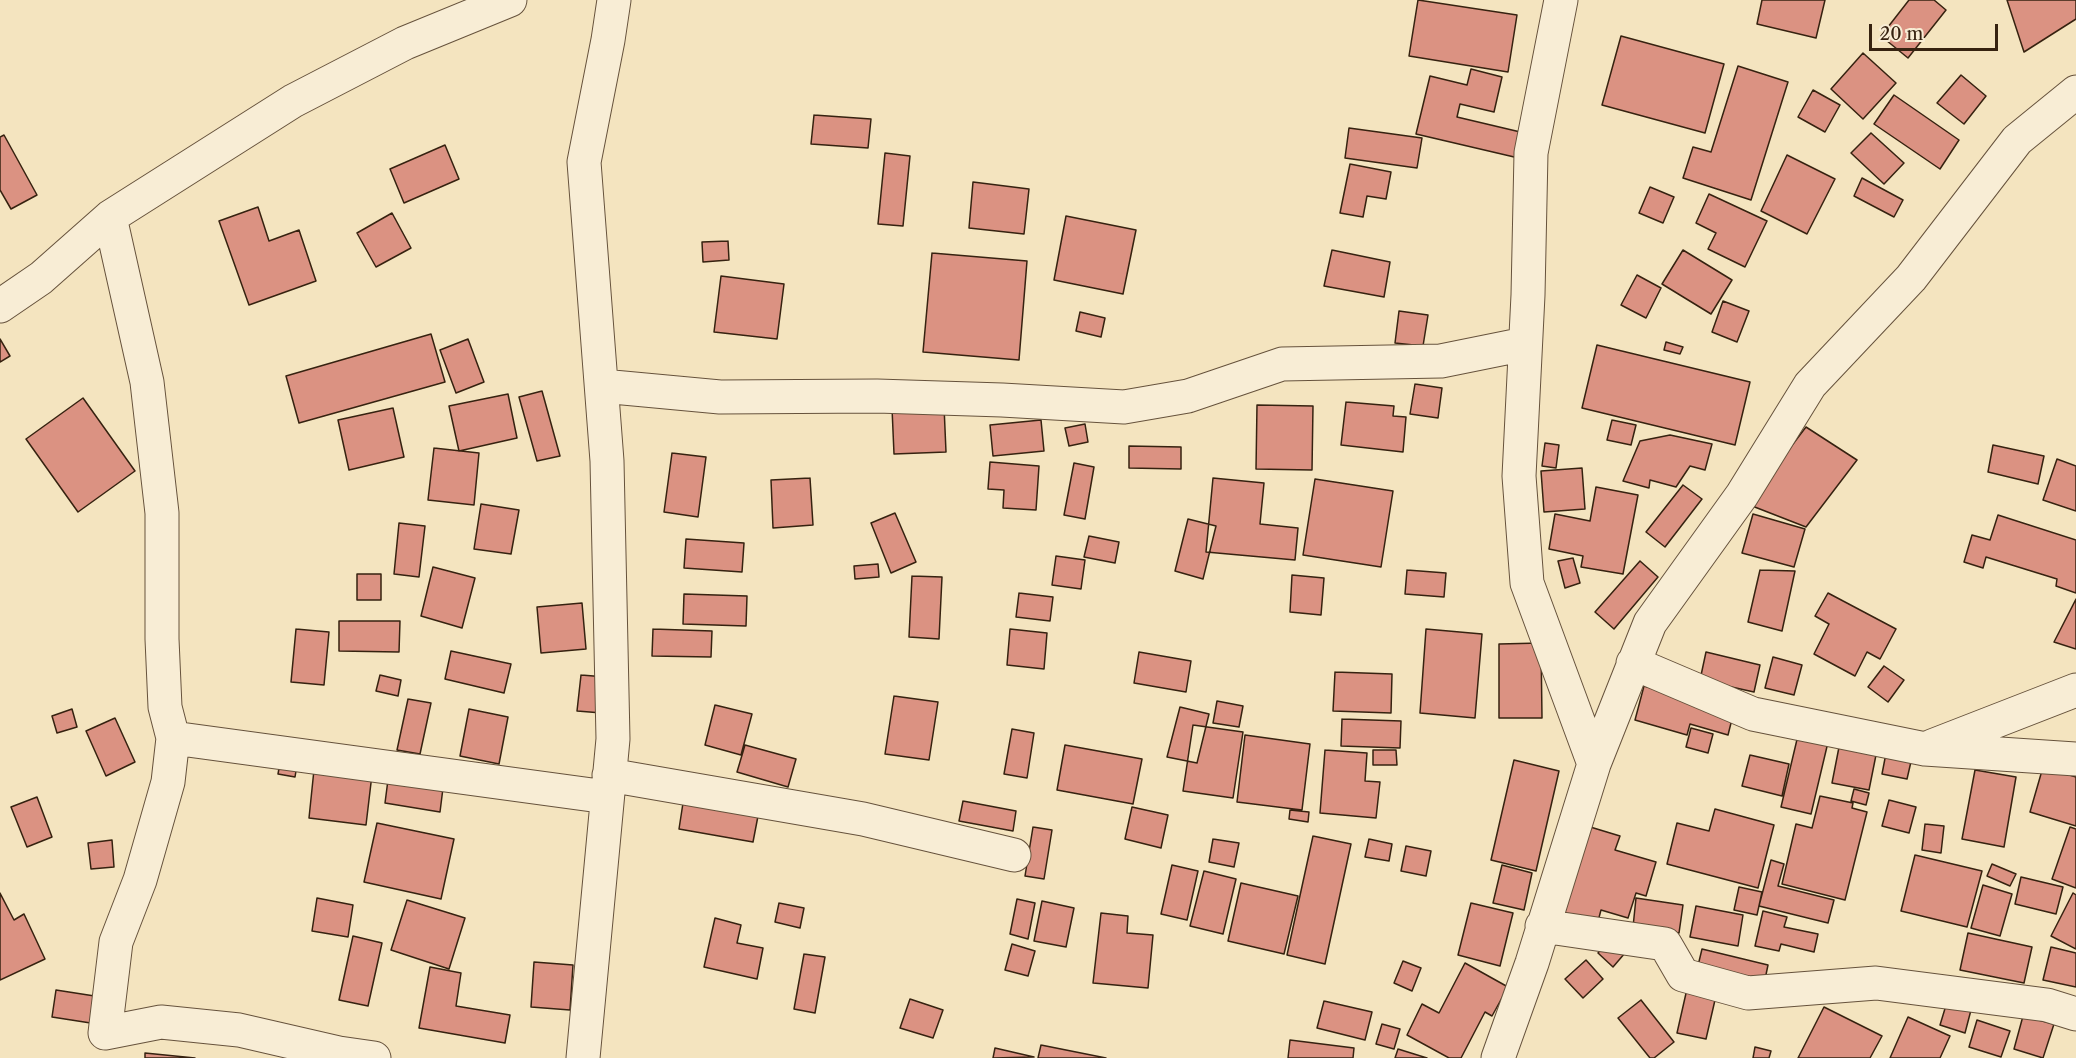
<!DOCTYPE html>
<html>
<head>
<meta charset="utf-8">
<style>
  body { margin:0 }
  #map { position:relative; width:2076px; height:1058px; overflow:hidden; background:#f4e4bf; font-family:"Libre Caslon Text",serif }
  canvas { display:block }
  .scale { position:absolute; left:1869px; top:24px; width:129px; height:27px; box-sizing:border-box; border:3px solid #362210; border-top:0; padding-left:8px; font-size:18px; line-height:21px; white-space:nowrap; color:#362210; -webkit-text-stroke:4px #f8edd5; paint-order:stroke }
</style>
</head>
<body>
<div id="map">
<canvas width="2076" height="1058"></canvas>
<div class="scale">20 m</div>
</div>
<script>
const ctx = document.querySelector('canvas').getContext('2d');
ctx.lineJoin = 'round';
function fill(path, color) { ctx.fillStyle = color; ctx.fill(path, 'evenodd'); }
const shape = rows => new Path2D(rows.map(r => 'M' + r).join(''));
function strokePath(path, color, width, dash) { ctx.strokeStyle = color; ctx.lineWidth = width; ctx.lineCap = dash ? 'butt' : 'round'; ctx.setLineDash(dash || []); ctx.stroke(path); }
const building = shape([
  [1418,0,1517,15,1508,72,1409,56,1418,0],
  [1762,0,1825,0,1816,38,1757,24,1762,0],
  [1909,0,1934,0,1946,10,1908,58,1881,36,1909,0],
  [2007,0,2076,0,2076,19,2024,52,2007,0],
  [1621,36,1724,64,1705,133,1602,105,1621,36],
  [1863,53,1896,83,1863,119,1831,89,1863,53],
  [1738,66,1788,82,1751,200,1683,178,1693,147,1711,152,1738,66],
  [1471,69,1502,77,1494,112,1460,104,1457,117,1533,135,1527,160,1416,134,1430,76,1467,85,1471,69],
  [1961,75,1986,96,1964,124,1937,103,1961,75],
  [1813,90,1840,105,1825,132,1798,117,1813,90],
  [1894,95,1959,140,1940,169,1874,124,1894,95],
  [814,115,871,119,868,148,811,144,814,115],
  [1349,128,1422,138,1417,168,1345,158,1349,128],
  [1871,133,1904,163,1884,184,1851,153,1871,133],
  [4,135,37,195,11,209,0,190,0,137,4,135],
  [445,145,459,179,404,203,390,169,445,145],
  [885,153,910,156,903,226,878,224,885,153],
  [1787,155,1835,179,1807,234,1761,211,1787,155],
  [1350,164,1391,172,1386,199,1367,196,1363,217,1340,213,1350,164],
  [1862,178,1903,200,1894,217,1854,196,1862,178],
  [973,182,1029,189,1024,234,969,228,973,182],
  [1650,187,1674,197,1663,223,1639,213,1650,187],
  [1709,194,1767,221,1745,267,1708,249,1716,233,1696,223,1709,194],
  [258,207,269,241,299,230,316,281,249,305,219,221,258,207],
  [392,213,411,248,376,267,357,233,392,213],
  [1066,216,1136,230,1123,294,1054,280,1066,216],
  [728,241,729,260,703,262,702,242,728,241],
  [1332,250,1390,262,1384,297,1324,286,1332,250],
  [1683,250,1732,280,1711,314,1662,284,1683,250],
  [932,253,1027,261,1019,360,923,352,932,253],
  [1637,275,1661,288,1646,318,1621,305,1637,275],
  [721,276,784,284,777,339,714,332,721,276],
  [1723,301,1749,311,1737,342,1712,332,1723,301],
  [1399,311,1428,315,1423,346,1395,343,1399,311],
  [1080,312,1105,318,1101,337,1076,331,1080,312],
  [431,334,445,382,299,423,286,376,431,334],
  [0,339,10,356,0,362,0,339],
  [468,339,484,382,456,393,440,350,468,339],
  [1666,342,1683,347,1680,354,1664,350,1666,342],
  [1597,345,1750,382,1735,445,1582,408,1597,345],
  [1415,384,1442,388,1438,418,1410,414,1415,384],
  [542,391,560,456,537,461,519,397,542,391],
  [508,394,517,438,459,451,449,406,508,394],
  [83,398,135,471,78,512,26,439,83,398],
  [1346,402,1394,406,1393,416,1406,417,1403,452,1341,445,1346,402],
  [1257,405,1313,406,1312,470,1256,469,1257,405],
  [944,406,946,452,894,454,892,408,944,406],
  [393,408,404,457,349,470,338,420,393,408],
  [1041,420,1044,451,993,456,990,425,1041,420],
  [1612,420,1636,425,1631,445,1607,440,1612,420],
  [1085,424,1088,442,1069,446,1065,428,1085,424],
  [1806,427,1857,460,1806,527,1747,504,1806,427],
  [1670,435,1712,444,1705,470,1690,466,1676,487,1650,480,1649,488,1623,481,1640,441,1670,435],
  [1545,443,1559,445,1556,468,1542,466,1545,443],
  [1993,445,2044,456,2038,484,1988,472,1993,445],
  [1129,446,1181,447,1181,469,1129,468,1129,446],
  [434,448,479,453,474,505,428,500,434,448],
  [672,453,706,457,698,517,664,512,672,453],
  [2057,459,2076,466,2076,511,2043,500,2057,459],
  [990,462,1039,466,1036,510,1003,508,1004,490,988,489,990,462],
  [1074,463,1094,467,1085,519,1064,515,1074,463],
  [1582,468,1585,509,1544,512,1541,471,1582,468],
  [810,478,813,525,773,528,771,480,810,478],
  [1213,478,1264,483,1260,524,1298,528,1295,560,1206,552,1213,478],
  [1315,479,1393,491,1381,567,1303,555,1315,479],
  [1683,485,1702,499,1665,547,1646,532,1683,485],
  [1596,487,1638,495,1623,574,1581,567,1583,556,1549,549,1555,514,1590,521,1596,487],
  [481,504,519,510,511,554,474,549,481,504],
  [895,513,916,562,891,573,871,523,895,513],
  [1753,514,1805,529,1794,567,1742,553,1753,514],
  [1998,515,2076,540,2076,593,2056,586,2057,579,1986,557,1983,568,1964,562,1972,535,1990,540,1998,515],
  [1188,519,1216,526,1203,579,1175,571,1188,519],
  [399,523,425,526,419,577,394,574,399,523],
  [1089,536,1119,542,1115,563,1084,557,1089,536],
  [686,539,744,543,742,572,684,568,686,539],
  [1056,556,1085,560,1081,589,1052,585,1056,556],
  [1573,558,1580,583,1565,588,1558,561,1573,558],
  [1640,561,1658,577,1614,629,1595,612,1640,561],
  [878,564,879,577,855,579,854,566,878,564],
  [433,567,475,578,462,628,421,616,433,567],
  [1407,570,1446,573,1444,597,1405,594,1407,570],
  [1760,570,1795,571,1782,631,1748,622,1760,570],
  [357,574,381,574,381,600,357,600,357,574],
  [1292,575,1324,578,1321,615,1290,612,1292,575],
  [912,576,942,577,939,639,909,637,912,576],
  [1019,593,1053,597,1050,621,1016,617,1019,593],
  [1828,593,1896,629,1880,659,1867,652,1855,676,1814,654,1829,624,1815,616,1828,593],
  [684,594,747,596,746,626,683,624,684,594],
  [2076,599,2076,649,2054,642,2076,599],
  [582,603,586,649,541,653,537,607,582,603],
  [339,621,400,621,399,652,339,651,339,621],
  [296,629,329,632,324,685,291,682,296,629],
  [653,629,712,631,711,657,652,656,653,629],
  [1010,629,1047,633,1044,669,1007,665,1010,629],
  [1426,629,1482,634,1475,718,1420,713,1426,629],
  [1541,643,1542,718,1499,718,1499,644,1541,643],
  [451,651,511,664,504,693,445,679,451,651],
  [1139,652,1191,661,1186,692,1134,683,1139,652],
  [1706,652,1760,665,1754,692,1700,680,1706,652],
  [1773,657,1802,665,1794,695,1765,688,1773,657],
  [1884,666,1904,680,1888,702,1868,687,1884,666],
  [1335,672,1392,674,1391,713,1333,711,1335,672],
  [380,675,401,680,398,696,376,691,380,675],
  [581,675,606,677,602,713,577,711,581,675],
  [1644,686,1734,711,1728,735,1690,724,1687,735,1635,720,1644,686],
  [894,696,938,702,929,760,885,754,894,696],
  [408,699,431,703,420,754,397,750,408,699],
  [1217,701,1243,706,1239,727,1213,723,1217,701],
  [715,705,752,714,741,755,705,745,715,705],
  [1180,707,1209,714,1197,763,1167,757,1180,707],
  [72,709,77,727,57,733,52,716,72,709],
  [469,709,508,717,499,764,460,756,469,709],
  [115,718,135,762,106,776,86,731,115,718],
  [1342,719,1401,721,1400,748,1341,746,1342,719],
  [1193,725,1243,732,1233,798,1183,791,1193,725],
  [1691,728,1713,734,1708,753,1686,747,1691,728],
  [1012,729,1034,733,1027,778,1004,774,1012,729],
  [1799,731,1829,738,1811,814,1781,807,1799,731],
  [1245,735,1310,744,1302,810,1237,802,1245,735],
  [1840,742,1877,750,1869,790,1832,783,1840,742],
  [745,745,796,759,788,787,737,772,745,745],
  [1065,745,1142,759,1133,804,1057,790,1065,745],
  [1887,748,1913,753,1907,779,1882,774,1887,748],
  [1325,750,1367,753,1365,781,1380,782,1376,818,1320,813,1325,750],
  [1373,750,1396,750,1397,765,1373,765,1373,750],
  [1750,755,1789,764,1782,796,1742,786,1750,755],
  [281,757,298,759,295,777,278,774,281,757],
  [315,760,373,766,366,825,309,818,315,760],
  [1514,760,1559,771,1536,871,1491,860,1514,760],
  [2043,767,2076,777,2076,826,2030,812,2043,767],
  [1975,770,2016,777,2004,847,1962,839,1975,770],
  [389,772,444,780,440,812,385,803,389,772],
  [1854,789,1869,793,1866,805,1851,801,1854,789],
  [1820,796,1853,803,1852,808,1867,812,1845,900,1782,884,1796,824,1812,828,1820,796],
  [37,797,52,837,27,847,11,807,37,797],
  [1889,800,1916,807,1909,833,1882,826,1889,800],
  [963,801,1016,811,1013,831,959,821,963,801],
  [683,803,758,816,753,842,679,829,683,803],
  [1132,807,1168,815,1161,848,1125,839,1132,807],
  [1715,809,1774,825,1758,888,1667,864,1677,823,1709,831,1715,809],
  [1290,810,1309,812,1308,822,1289,819,1290,810],
  [377,823,454,839,441,899,364,882,377,823],
  [1925,824,1944,826,1941,853,1922,850,1925,824],
  [1587,826,1620,836,1615,850,1656,862,1646,896,1636,893,1628,918,1601,910,1597,925,1561,915,1587,826],
  [1033,827,1052,830,1044,879,1025,876,1033,827],
  [2070,827,2076,829,2076,888,2052,879,2070,827],
  [1313,836,1351,844,1325,964,1287,955,1313,836],
  [1213,839,1239,843,1234,867,1209,862,1213,839],
  [1369,839,1392,844,1389,861,1365,857,1369,839],
  [112,840,114,867,91,869,88,843,112,840],
  [1406,846,1431,851,1426,876,1401,871,1406,846],
  [1915,855,1982,871,1967,927,1901,911,1915,855],
  [1771,860,1784,864,1778,886,1834,900,1828,923,1759,906,1771,860],
  [1992,864,2016,874,2010,886,1987,876,1992,864],
  [1172,865,1198,871,1187,920,1161,914,1172,865],
  [1502,865,1532,873,1524,910,1493,903,1502,865],
  [1204,871,1236,879,1223,934,1190,926,1204,871],
  [2021,877,2063,887,2056,914,2015,904,2021,877],
  [1241,883,1298,896,1284,954,1228,941,1241,883],
  [1983,885,2012,894,2000,936,1971,928,1983,885],
  [1739,887,1762,892,1757,915,1734,910,1739,887],
  [0,893,14,920,24,914,45,959,0,980,0,893],
  [2073,893,2076,895,2076,949,2051,936,2073,893],
  [317,898,353,905,348,937,312,931,317,898],
  [1636,898,1683,905,1679,933,1633,927,1636,898],
  [1017,899,1035,903,1028,939,1010,934,1017,899],
  [407,900,465,918,449,969,391,950,407,900],
  [1042,901,1074,908,1066,947,1034,941,1042,901],
  [779,903,804,908,800,928,775,922,779,903],
  [1471,903,1513,913,1500,966,1458,955,1471,903],
  [1696,906,1743,915,1738,946,1690,937,1696,906],
  [1763,911,1787,917,1784,927,1818,934,1814,952,1781,944,1779,951,1755,946,1763,911],
  [1101,913,1128,916,1127,933,1153,935,1148,988,1093,983,1101,913],
  [715,918,741,925,737,943,763,948,757,979,704,967,715,918],
  [1968,933,2032,947,2024,983,1960,970,1968,933],
  [353,936,382,943,368,1006,339,1000,353,936],
  [1610,938,1625,953,1613,967,1598,953,1610,938],
  [1012,944,1035,951,1028,976,1005,970,1012,944],
  [2051,947,2076,953,2076,987,2043,980,2051,947],
  [1702,949,1768,965,1763,989,1696,974,1702,949],
  [804,954,825,957,815,1013,794,1009,804,954],
  [1586,960,1603,979,1583,998,1565,979,1586,960],
  [1403,961,1421,968,1412,991,1394,983,1403,961],
  [534,962,573,965,570,1010,531,1007,534,962],
  [1465,963,1508,987,1492,1016,1485,1012,1461,1058,1449,1058,1407,1035,1422,1004,1439,1013,1465,963],
  [430,967,461,973,456,1006,510,1015,505,1043,419,1028,430,967],
  [1689,980,1718,987,1706,1039,1677,1033,1689,980],
  [56,990,101,997,97,1024,52,1017,56,990],
  [910,999,943,1010,933,1038,900,1028,910,999],
  [1641,1000,1674,1042,1654,1058,1650,1058,1618,1018,1641,1000],
  [1324,1001,1372,1012,1365,1040,1317,1028,1324,1001],
  [1947,1002,1971,1010,1965,1033,1940,1025,1947,1002],
  [1824,1007,1882,1036,1870,1058,1798,1058,1824,1007],
  [2023,1016,2054,1024,2043,1058,2014,1049,2023,1016],
  [1908,1017,1950,1036,1940,1058,1890,1058,1908,1017],
  [1977,1020,2010,1031,2001,1057,1969,1047,1977,1020],
  [1382,1024,1400,1029,1394,1049,1376,1044,1382,1024],
  [1290,1040,1354,1048,1353,1058,1288,1058,1290,1040],
  [1041,1045,1106,1058,1038,1058,1041,1045],
  [1755,1047,1771,1051,1769,1058,1753,1058,1755,1047],
  [995,1048,1034,1057,993,1058,995,1048],
  [1398,1049,1427,1058,1395,1058,1398,1049],
  [145,1053,195,1058,145,1058,145,1053]
]);
fill(building, '#db9282');
strokePath(building, '#362210', 1.5);
const minor = shape([
  [1561,0,1531,153,1528,295,1519,476,1527,583,1594,764],
  [110,217,147,382,162,513,162,639,165,707,173,738,168,782,140,880,116,942,105,1033,161,1022,239,1030,339,1053,374,1058],
  [0,306,41,278,110,217,293,101,405,43,510,0],
  [602,386,720,397,877,396,1002,400,1124,407,1188,396,1282,364,1441,361,1525,344],
  [1633,663,1753,714,1925,749,2076,759],
  [173,738,607,797],
  [1932,746,2076,690],
  [609,775,863,819,1014,855],
  [1542,926,1665,944,1683,975,1748,993,1876,983,2047,1005,2076,1014],
  [583,1058,613,739,607,461,584,162,608,40,614,0],
  [1498,1058,1532,963,1594,764,1650,623,1742,495,1810,385,1911,278,2017,140,2076,92]
]);
strokePath(minor, '#66523c', 35);
strokePath(minor, '#f8edd5', 33);
</script>
</body>
</html>
